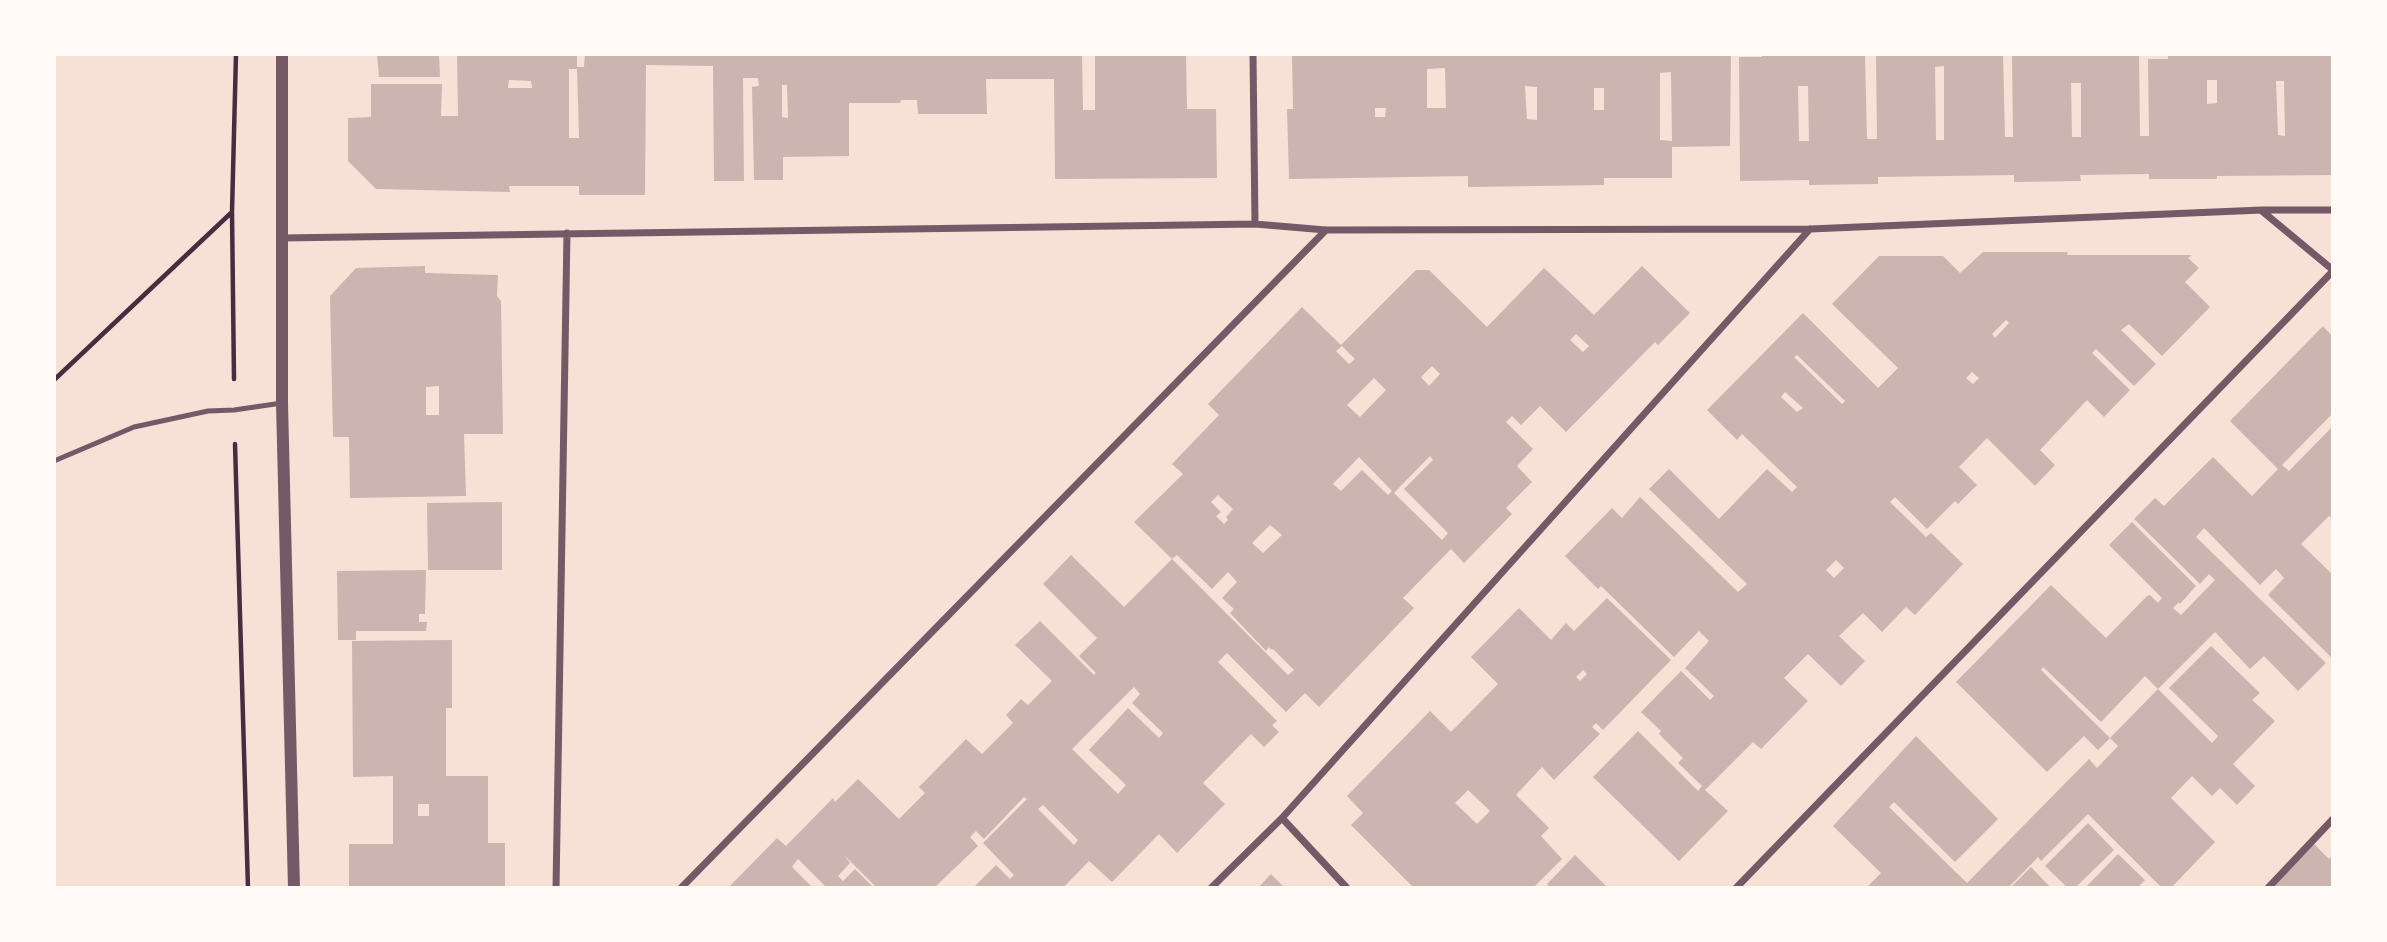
<!DOCTYPE html>
<html>
<head>
<meta charset="utf-8">
<style>
  body { margin:0 }
  #map { position:relative; width:2387px; height:942px; overflow:hidden; background:#f7e1d7; font-family:"Crimson Pro",serif }
  canvas { display:block }
  .frame { position:absolute; inset:0; border:56px solid #fffaf5; pointer-events:none }
</style>
</head>
<body>
<div id="map">
<canvas width="2387" height="942"></canvas>
<div class="frame"></div>
</div>
<script>
const ctx = document.querySelector('canvas').getContext('2d');
ctx.lineJoin = 'round';
function fill(path, color) { ctx.fillStyle = color; ctx.fill(path, 'evenodd'); }
const shape = rows => new Path2D(rows.map(r => 'M' + r).join(''));
function strokePath(path, color, width, dash) { ctx.strokeStyle = color; ctx.lineWidth = width; ctx.lineCap = dash ? 'butt' : 'round'; ctx.setLineDash(dash || []); ctx.stroke(path); }
fill(shape([
  [377,54,439,54,440,77,379,77],
  [457,54,577,54,577,69,569,69,569,138,579,138,577,67,584,67,585,54,1082,54,1083,110,1095,110,1095,54,1186,54,1187,109,1216,109,1217,178,1055,179,1054,79,986,79,987,114,918,114,917,100,901,100,900,103,849,103,849,156,783,157,783,180,754,180,752,87,759,86,758,78,743,78,744,181,714,181,713,66,646,65,645,195,579,195,579,186,509,186,510,192,376,189,348,161,348,118,371,117,371,84,442,84,441,116,458,116],
  [509,80,531,81,532,88,508,88],
  [782,85,787,85,788,118,782,117],
  [1292,54,1731,54,1730,146,1672,147,1672,178,1604,178,1604,185,1468,187,1468,176,1289,179,1287,109,1293,109],
  [1445,68,1446,108,1427,108,1427,69],
  [1671,72,1672,141,1660,140,1660,73],
  [1525,86,1537,87,1537,120,1527,119],
  [1594,88,1604,88,1604,110,1594,110],
  [1375,108,1386,108,1385,117,1375,117],
  [1762,54,1865,54,1867,139,1877,139,1876,54,2003,54,2005,137,2013,137,2012,54,2139,54,2140,136,2149,136,2148,59,2168,59,2168,54,2333,54,2333,175,2217,176,2217,179,2149,179,2149,174,2080,175,2081,181,2014,182,2014,175,1878,177,1878,184,1809,185,1809,180,1740,181,1739,57,1762,57],
  [1944,66,1944,140,1936,140,1935,67],
  [2207,80,2217,80,2217,103,2207,104],
  [2276,81,2284,81,2285,136,2278,135],
  [2071,83,2081,83,2081,137,2072,137],
  [1798,86,1808,86,1809,141,1799,141],
  [1983,252,2068,252,2067,255,2192,255,2188,258,2199,268,2185,282,2210,307,2162,356,2129,324,2121,330,2156,364,2134,386,2096,349,2092,353,2130,390,2104,417,2087,400,2040,450,2055,465,2035,486,1987,438,1959,467,1977,485,1958,504,1955,501,1927,529,1895,497,1890,502,1926,537,1931,533,1963,564,1915,615,1906,607,1882,632,1863,613,1839,636,1865,661,1841,686,1808,654,1784,678,1808,701,1761,749,1753,742,1705,790,1728,811,1679,861,1593,777,1638,731,1698,791,1702,786,1678,763,1683,758,1659,734,1661,731,1641,712,1681,671,1710,700,1714,696,1685,668,1709,641,1699,631,1674,657,1601,586,1598,589,1565,556,1612,508,1622,518,1640,497,1738,592,1747,584,1649,489,1669,469,1719,519,1767,469,1792,492,1797,487,1742,434,1737,440,1707,410,1803,313,1878,388,1898,368,1832,304,1879,256,1943,256,1960,273],
  [2006,320,2009,323,1995,338,1992,334],
  [1797,355,1845,401,1842,404,1794,357],
  [1972,372,1979,378,1973,384,1966,378],
  [1785,392,1803,408,1797,412,1781,397],
  [1836,560,1844,568,1834,578,1826,570],
  [425,266,425,273,498,275,497,296,501,301,503,434,464,434,466,496,350,498,349,437,333,437,330,296,356,268],
  [439,386,439,415,426,415,426,387],
  [1642,266,1690,313,1658,345,1655,342,1566,432,1540,406,1521,425,1512,416,1506,422,1533,449,1517,466,1532,482,1506,508,1512,514,1464,563,1451,549,1403,598,1414,608,1319,707,1305,693,1286,712,1227,653,1218,662,1277,721,1272,725,1279,732,1264,747,1251,734,1203,783,1225,804,1177,853,1159,834,1112,882,1089,861,1063,888,973,888,996,865,1010,879,1014,875,983,843,1027,799,1024,797,984,839,976,831,970,837,978,846,934,888,877,888,844,855,850,863,838,876,843,881,855,869,874,888,827,888,798,859,792,867,813,888,728,888,777,838,786,846,833,798,835,802,858,779,899,819,925,793,919,787,966,739,982,754,1013,723,1006,715,1021,699,1028,705,1052,681,1015,645,1040,621,1094,675,1096,673,1079,656,1097,638,1043,584,1071,555,1124,607,1172,559,1134,522,1183,474,1172,464,1219,415,1208,404,1302,307,1342,346,1336,351,1349,364,1355,359,1341,345,1416,270,1429,270,1487,327,1544,268,1594,315],
  [1576,334,1589,346,1583,352,1570,340],
  [1432,366,1440,374,1429,386,1421,377],
  [1374,378,1386,390,1360,417,1347,405],
  [1430,456,1433,460,1404,489,1448,533,1442,540,1394,493],
  [1359,457,1392,491,1388,495,1362,470,1341,491,1333,484],
  [1218,495,1233,509,1226,517,1228,520,1224,524,1216,516,1221,512,1211,502],
  [1270,525,1282,535,1263,553,1252,543],
  [1177,555,1212,589,1228,572,1237,582,1222,598,1234,609,1230,613,1266,651,1269,647,1271,650,1273,649,1294,670,1288,675,1172,559],
  [1134,687,1140,694,1132,703,1163,733,1159,738,1128,708,1089,750,1126,785,1118,794,1072,749],
  [1043,805,1078,840,1074,845,1038,809],
  [2323,326,2333,337,2333,413,2282,465,2289,471,2333,426,2333,519,2329,516,2301,544,2333,575,2333,659,2268,595,2284,578,2276,569,2260,585,2204,528,2196,537,2326,663,2298,691,2264,656,2250,669,2215,632,2158,689,2212,743,2218,736,2169,688,2211,646,2260,693,2252,700,2275,721,2233,764,2255,786,2237,805,2220,788,2212,796,2192,776,2171,798,2215,842,2171,888,2162,888,2088,814,2041,861,2038,857,2008,888,1866,888,1881,873,1833,826,1916,736,1998,819,1955,862,1894,802,1889,807,1967,883,2089,759,2097,768,2118,746,2110,738,2158,689,2145,676,2101,722,2043,667,2041,670,2110,738,2098,750,2084,736,2047,772,1956,682,2051,585,2106,638,2147,596,2150,595,2158,603,2162,598,2109,545,2132,522,2196,586,2180,604,2179,602,2173,608,2181,615,2215,580,2209,574,2200,584,2134,519,2155,498,2164,506,2213,457,2252,496,2278,469,2230,421],
  [502,502,502,570,428,570,427,503],
  [426,570,425,614,419,614,419,622,427,622,426,631,356,631,356,640,338,640,337,571],
  [1607,598,1671,660,1603,730,1596,723,1592,727,1600,734,1554,780,1542,767,1516,795,1549,828,1541,836,1562,859,1533,888,1414,888,1351,825,1363,813,1347,796,1430,711,1451,732,1498,684,1471,657,1519,608,1551,640,1566,623,1574,631],
  [1583,670,1587,674,1580,681,1576,677],
  [1468,790,1490,811,1477,824,1455,803],
  [452,640,452,708,446,708,446,776,488,776,488,843,505,843,505,888,349,888,349,844,393,844,393,776,353,777,352,641],
  [418,804,429,804,429,816,418,816],
  [2088,823,2114,850,2075,888,2068,888,2045,866],
  [2312,842,2329,859,2333,855,2333,888,2267,888],
  [2118,854,2145,880,2137,888,2085,888],
  [1575,855,1608,888,1550,888,1547,884],
  [2031,867,2051,888,2010,888],
  [1271,874,1285,888,1258,888]
]), '#ccb4b1');
strokePath(shape([
  [232,212,234,379],
  [54,380,232,212,236,54],
  [235,444,248,888]
]), '#4a2c40', 4.5);
strokePath(shape([
  [54,461,134,427,208,411,234,410,282,403]
]), '#755966', 5);
strokePath(shape([
  [1253,54,1255,224],
  [2262,211,2333,270],
  [281,238,1255,224,1326,230,1810,229,2262,210,2333,210],
  [1282,818,1347,888],
  [556,888,567,233],
  [681,888,1326,230],
  [1211,888,1282,818,1810,229],
  [1736,888,2333,271],
  [2268,888,2333,819]
]), '#755966', 7);
strokePath(shape([
  [282,54,282,403,294,888]
]), '#755966', 12);
</script>
</body>
</html>
